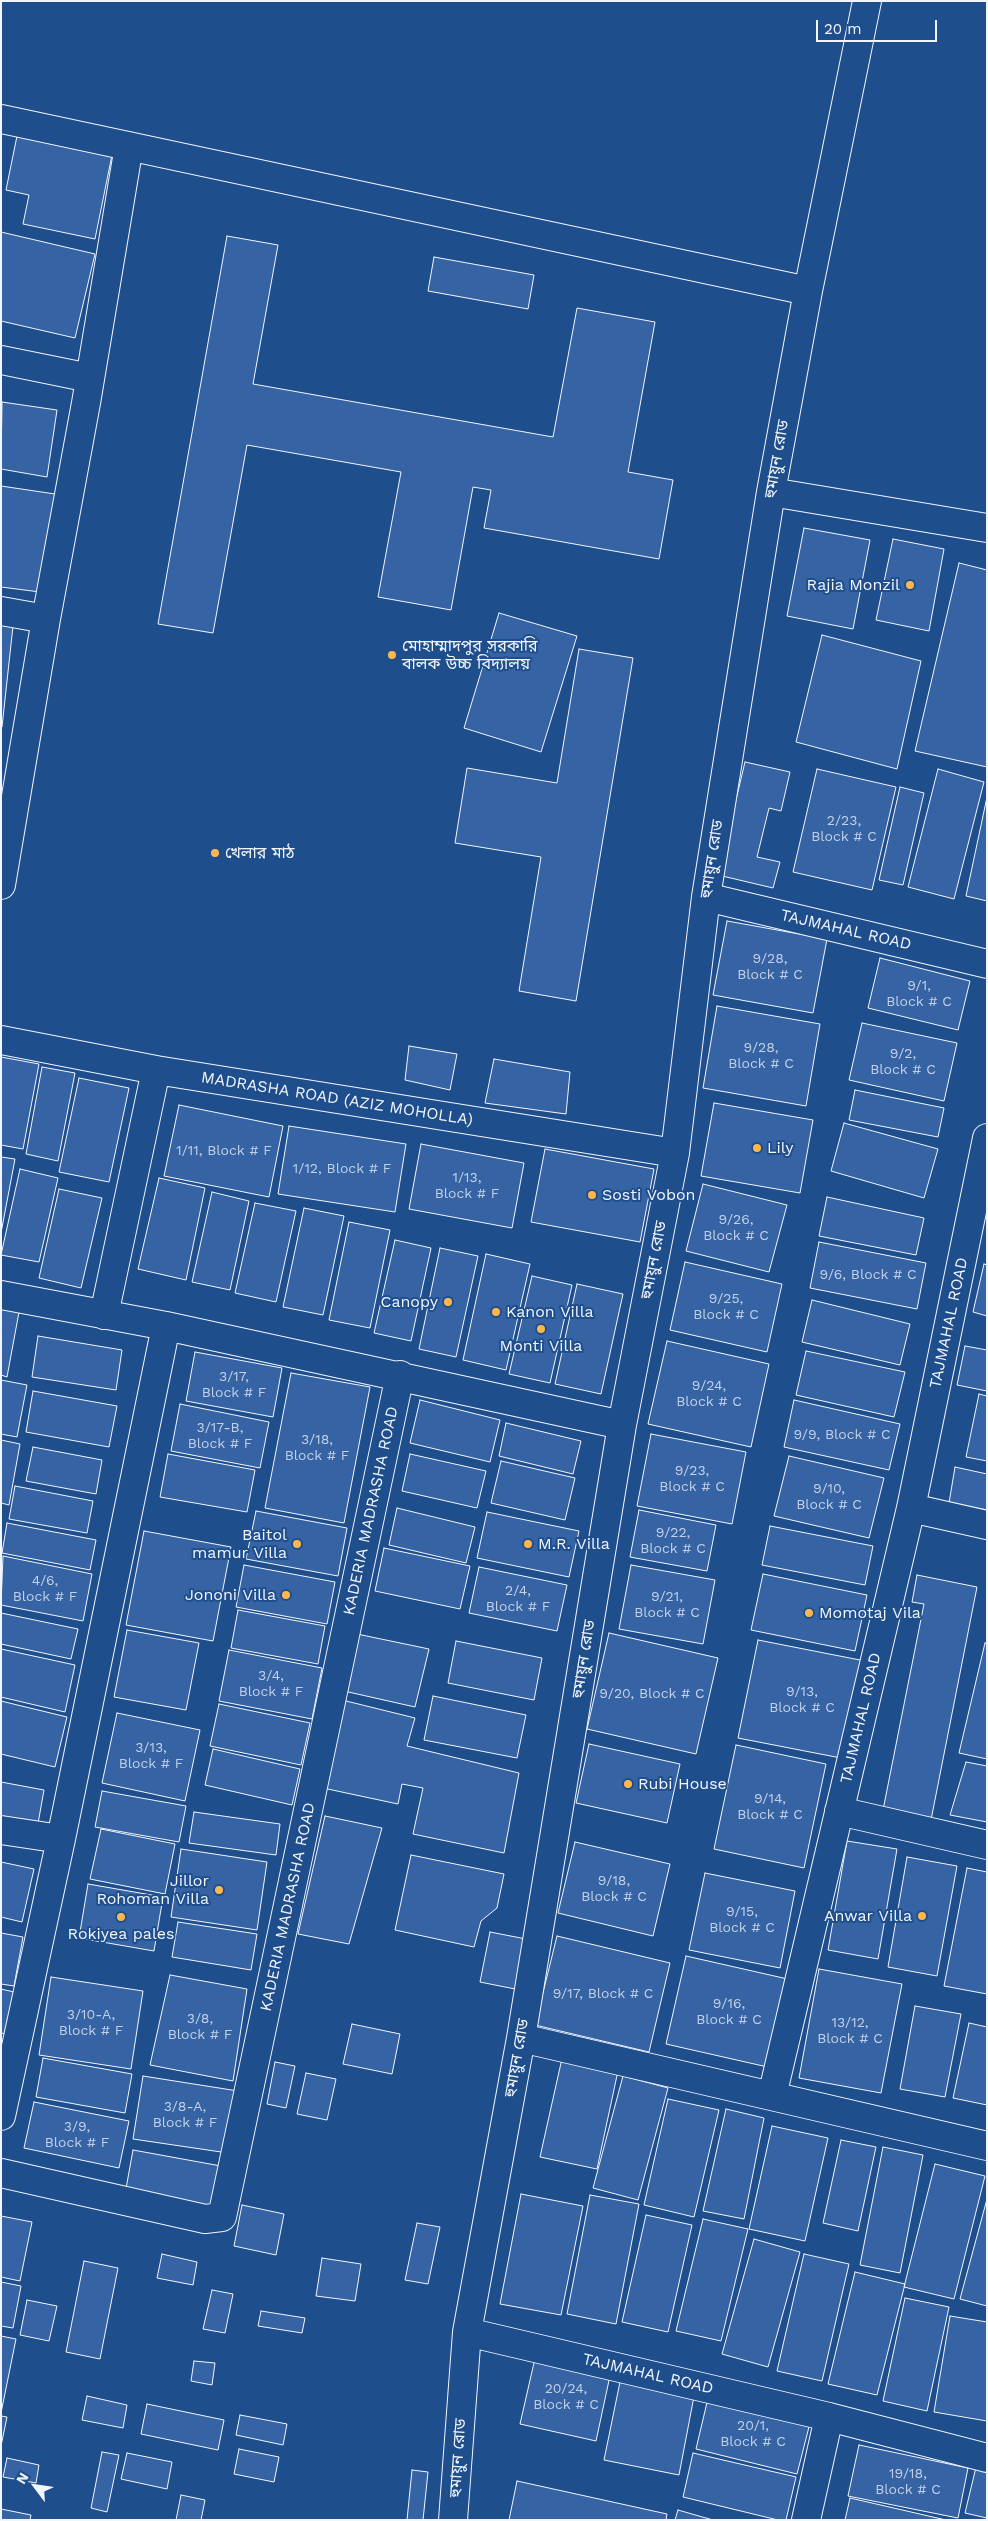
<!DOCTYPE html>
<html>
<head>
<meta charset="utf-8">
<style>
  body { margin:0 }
  #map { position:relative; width:988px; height:2521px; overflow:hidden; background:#1f4e8c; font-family:"Work Sans",sans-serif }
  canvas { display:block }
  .frame { position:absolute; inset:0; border:2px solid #f2f6ff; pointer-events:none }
  .north { position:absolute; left:10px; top:2461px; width:50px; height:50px; -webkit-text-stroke:4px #1f4e8c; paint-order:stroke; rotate:301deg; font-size:14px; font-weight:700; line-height:20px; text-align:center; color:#f2f6ff }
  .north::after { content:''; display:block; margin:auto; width:18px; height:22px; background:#f2f6ff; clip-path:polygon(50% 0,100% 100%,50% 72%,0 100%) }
  .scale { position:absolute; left:816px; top:20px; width:121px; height:22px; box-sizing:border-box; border:2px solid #f2f6ff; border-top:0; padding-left:6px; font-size:15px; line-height:18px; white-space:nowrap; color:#f2f6ff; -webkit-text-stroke:4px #1f4e8c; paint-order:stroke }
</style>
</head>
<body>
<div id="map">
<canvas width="988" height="2521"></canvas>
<div class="frame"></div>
<div class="north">N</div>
<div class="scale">20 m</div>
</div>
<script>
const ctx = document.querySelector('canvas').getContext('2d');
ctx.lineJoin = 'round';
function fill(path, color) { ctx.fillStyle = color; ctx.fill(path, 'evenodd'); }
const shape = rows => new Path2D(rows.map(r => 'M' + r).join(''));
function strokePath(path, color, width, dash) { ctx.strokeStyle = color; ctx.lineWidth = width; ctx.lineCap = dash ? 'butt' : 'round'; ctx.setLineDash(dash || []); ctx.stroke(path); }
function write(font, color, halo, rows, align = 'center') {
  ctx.font = font + ' "Work Sans","Noto Sans Bengali",sans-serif'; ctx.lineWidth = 4; ctx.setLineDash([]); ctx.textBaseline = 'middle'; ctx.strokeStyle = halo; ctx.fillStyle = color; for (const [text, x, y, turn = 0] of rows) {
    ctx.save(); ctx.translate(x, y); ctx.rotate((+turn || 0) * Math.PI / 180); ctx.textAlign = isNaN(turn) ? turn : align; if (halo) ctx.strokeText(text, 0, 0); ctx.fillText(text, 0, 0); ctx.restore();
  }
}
const building = shape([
  [17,136,112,155,95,239,23,224,29,195,6,190,17,136],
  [1,232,95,254,75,338,1,321,1,232],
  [227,236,278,245,253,384,553,437,577,308,655,322,628,472,673,480,659,559,484,528,491,490,473,487,451,610,378,597,401,472,247,445,213,633,158,624,227,236],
  [434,257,534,275,528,309,428,291,434,257],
  [2,402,57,410,47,477,1,469,2,402],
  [1,486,55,494,40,592,1,587,1,486],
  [804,528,870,540,853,629,787,616,804,528],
  [893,539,944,549,929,631,876,620,893,539],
  [959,563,987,570,987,767,915,751,959,563],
  [499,613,577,636,541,752,464,728,499,613],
  [1,625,13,626,2,727,1,727,1,625],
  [822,635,921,661,897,769,796,742,822,635],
  [579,649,633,658,576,1001,519,991,541,857,455,843,467,768,557,783,579,649],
  [745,762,790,772,781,811,769,808,757,857,780,862,773,888,718,875,745,762],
  [817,769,896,787,872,890,793,872,817,769],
  [938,769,984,782,954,899,908,887,938,769],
  [900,787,924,793,903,885,879,880,900,787],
  [987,797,987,901,966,896,987,797],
  [727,921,827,939,813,1013,713,995,727,921],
  [880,958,970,981,958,1030,868,1008,880,958],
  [717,1006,820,1024,806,1106,703,1088,717,1006],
  [862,1023,957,1043,944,1101,849,1080,862,1023],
  [409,1046,457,1054,450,1090,405,1080,409,1046],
  [1,1057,39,1064,23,1149,1,1145,1,1057],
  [494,1059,570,1072,566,1114,485,1103,494,1059],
  [42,1067,75,1073,58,1161,26,1154,42,1067],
  [79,1078,129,1088,109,1182,59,1172,79,1078],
  [855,1090,944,1108,938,1137,849,1120,855,1090],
  [714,1103,813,1120,800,1193,701,1176,714,1103],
  [179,1105,283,1126,269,1197,164,1176,179,1105],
  [844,1123,938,1149,924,1198,831,1171,844,1123],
  [289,1126,406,1144,395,1212,278,1194,289,1126],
  [421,1144,524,1163,512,1228,409,1209,421,1144],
  [545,1149,654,1169,640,1242,531,1222,545,1149],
  [1,1157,15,1159,1,1233,1,1157],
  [20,1169,58,1178,39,1262,1,1255,20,1169],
  [159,1178,205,1188,186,1280,138,1269,159,1178],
  [703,1184,787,1205,769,1272,686,1251,703,1184],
  [59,1189,102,1198,81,1288,39,1278,59,1189],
  [212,1192,249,1201,230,1290,192,1282,212,1192],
  [827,1197,924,1218,916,1255,819,1236,827,1197],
  [255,1203,296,1211,276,1302,235,1293,255,1203],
  [304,1208,344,1216,323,1315,283,1307,304,1208],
  [349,1222,390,1230,370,1328,329,1320,349,1222],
  [395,1240,431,1248,411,1341,374,1333,395,1240],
  [819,1242,926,1263,917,1309,810,1288,819,1242],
  [440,1248,478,1256,456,1357,419,1349,440,1248],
  [486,1254,530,1264,506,1370,463,1360,486,1254],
  [685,1262,782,1284,767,1352,670,1330,685,1262],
  [984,1264,987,1265,987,1316,973,1312,984,1264],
  [532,1276,572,1285,550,1383,509,1374,532,1276],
  [577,1284,623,1294,601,1394,555,1384,577,1284],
  [812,1300,910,1324,900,1365,802,1342,812,1300],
  [1,1309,19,1312,7,1377,1,1375,1,1309],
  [38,1336,122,1350,116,1390,32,1377,38,1336],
  [667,1341,769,1364,751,1447,648,1424,667,1341],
  [965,1346,987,1350,987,1391,957,1385,965,1346],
  [806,1351,905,1372,894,1417,796,1395,806,1351],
  [195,1352,282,1368,273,1417,186,1401,195,1352],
  [291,1373,370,1387,344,1523,265,1508,291,1373],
  [1,1380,27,1385,17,1437,1,1434,1,1380],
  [33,1391,117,1406,109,1447,26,1432,33,1391],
  [979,1394,987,1396,987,1461,966,1457,979,1394],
  [420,1400,500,1420,490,1462,410,1443,420,1400],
  [794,1400,900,1424,889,1470,784,1447,794,1400],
  [180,1404,269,1422,260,1468,171,1451,180,1404],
  [506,1423,581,1441,573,1474,499,1456,506,1423],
  [651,1434,746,1452,732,1524,637,1506,651,1434],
  [1,1440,20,1444,9,1505,1,1503,1,1440],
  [33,1447,102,1460,96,1494,26,1481,33,1447],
  [168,1454,255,1470,247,1512,160,1497,168,1454],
  [410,1454,486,1471,477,1508,402,1491,410,1454],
  [789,1456,884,1478,869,1538,774,1516,789,1456],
  [501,1461,575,1478,565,1520,491,1503,501,1461],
  [955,1467,987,1474,987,1510,949,1503,955,1467],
  [15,1486,93,1501,87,1533,9,1519,15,1486],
  [397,1508,475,1527,466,1563,389,1545,397,1508],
  [639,1510,716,1525,707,1571,630,1557,639,1510],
  [256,1511,347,1528,338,1576,246,1559,256,1511],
  [487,1512,579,1531,569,1577,477,1558,487,1512],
  [7,1523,96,1540,90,1570,2,1553,7,1523],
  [770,1526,873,1546,865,1585,762,1565,770,1526],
  [144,1531,231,1547,213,1641,126,1625,144,1531],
  [384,1548,470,1566,460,1609,375,1591,384,1548],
  [3,1556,92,1574,83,1621,1,1605,3,1556],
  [244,1565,335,1582,327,1624,236,1607,244,1565],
  [631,1565,715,1580,703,1644,619,1629,631,1565],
  [479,1567,567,1585,557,1631,469,1613,479,1567],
  [763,1574,867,1595,855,1651,751,1630,763,1574],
  [917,1575,977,1587,930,1825,882,1815,924,1604,912,1602,917,1575],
  [238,1610,325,1626,318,1664,231,1648,238,1610],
  [1,1613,78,1629,71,1659,1,1644,1,1613],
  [127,1630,199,1643,186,1710,114,1697,127,1630],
  [609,1633,718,1658,696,1754,587,1729,609,1633],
  [357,1634,429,1649,415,1707,344,1691,357,1634],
  [758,1640,865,1661,846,1759,738,1738,758,1640],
  [456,1641,542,1658,534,1700,448,1683,456,1641],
  [985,1643,987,1643,987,1759,959,1753,985,1643],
  [1,1649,75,1665,65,1712,1,1697,1,1649],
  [229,1650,322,1668,312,1719,219,1701,229,1650],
  [433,1696,526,1715,517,1758,424,1740,433,1696],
  [342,1700,415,1718,407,1746,519,1773,504,1853,413,1834,423,1788,402,1784,398,1804,323,1788,342,1700],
  [1,1701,67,1717,55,1767,1,1754,1,1701],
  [219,1704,310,1723,301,1765,210,1746,219,1704],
  [117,1713,200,1730,185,1801,102,1783,117,1713],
  [589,1744,680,1764,667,1823,576,1803,589,1744],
  [736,1745,826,1764,804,1868,714,1849,736,1745],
  [213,1749,300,1769,292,1805,205,1785,213,1749],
  [966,1762,987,1766,987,1822,950,1815,966,1762],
  [1,1782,44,1790,37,1829,1,1823,1,1782],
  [102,1791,186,1806,179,1842,95,1827,102,1791],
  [194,1812,280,1824,276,1855,189,1843,194,1812],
  [325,1816,382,1828,349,1944,298,1934,325,1816],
  [101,1829,175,1844,165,1894,90,1879,101,1829],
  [847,1841,897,1849,878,1959,828,1950,847,1841],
  [575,1842,670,1864,653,1936,558,1913,575,1842],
  [181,1849,267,1862,257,1930,171,1917,181,1849],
  [411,1855,504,1874,497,1908,481,1921,474,1947,395,1930,411,1855],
  [907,1857,957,1866,937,1976,888,1967,907,1857],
  [1,1862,34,1869,22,1922,1,1917,1,1862],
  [967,1868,987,1872,987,1994,944,1986,967,1868],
  [705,1873,795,1891,780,1968,689,1950,705,1873],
  [88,1884,163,1897,154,1951,79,1938,88,1884],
  [178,1922,257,1934,251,1970,172,1957,178,1922],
  [490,1932,526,1939,515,1989,480,1982,490,1932],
  [1,1933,23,1937,14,1986,1,1984,1,1933],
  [557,1936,670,1963,649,2052,535,2025,557,1936],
  [686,1956,792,1980,772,2068,666,2044,686,1956],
  [819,1969,902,1984,881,2093,799,2078,819,1969],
  [170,1975,247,1989,233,2081,150,2065,170,1975],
  [51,1977,143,1991,131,2069,39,2055,51,1977],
  [1,1989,14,1992,6,2034,1,2033,1,1989],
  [915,2006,961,2014,945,2097,900,2089,915,2006],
  [969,2023,987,2027,987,2105,953,2098,969,2023],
  [352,2024,400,2034,392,2074,343,2064,352,2024],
  [563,2054,619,2066,597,2169,540,2157,563,2054],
  [43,2058,132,2074,125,2113,36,2097,43,2058],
  [275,2062,295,2066,286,2108,267,2104,275,2062],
  [306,2073,336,2079,327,2120,297,2114,306,2073],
  [143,2076,238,2091,228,2153,133,2139,143,2076],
  [623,2076,668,2088,638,2200,593,2188,623,2076],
  [668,2099,719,2110,694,2217,644,2205,668,2099],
  [34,2102,129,2121,119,2168,24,2148,34,2102],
  [726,2109,764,2118,744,2219,703,2211,726,2109],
  [772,2126,828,2138,805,2241,749,2229,772,2126],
  [841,2140,876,2147,858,2231,823,2223,841,2140],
  [883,2147,923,2155,900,2273,860,2265,883,2147],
  [133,2150,221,2166,212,2210,125,2194,133,2150],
  [935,2164,985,2176,954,2299,904,2287,935,2164],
  [521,2194,583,2206,561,2315,500,2304,521,2194],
  [590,2195,639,2204,616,2324,567,2314,590,2195],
  [987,2199,987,2306,960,2299,987,2199],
  [242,2205,284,2214,276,2255,234,2246,242,2205],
  [646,2215,692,2225,668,2332,622,2322,646,2215],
  [1,2216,32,2222,20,2281,1,2277,1,2216],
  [703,2219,748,2229,721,2341,676,2331,703,2219],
  [417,2223,440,2227,428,2284,405,2280,417,2223],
  [754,2239,800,2252,768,2367,722,2354,754,2239],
  [162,2254,197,2262,193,2285,157,2278,162,2254],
  [804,2254,849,2264,822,2381,777,2371,804,2254],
  [322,2258,361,2264,355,2301,316,2296,322,2258],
  [84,2261,118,2268,100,2359,66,2352,84,2261],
  [855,2272,905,2284,877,2395,828,2384,855,2272],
  [1,2282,21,2286,13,2328,1,2326,1,2282],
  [212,2290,233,2294,225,2333,203,2329,212,2290],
  [905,2298,949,2307,927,2411,883,2401,905,2298],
  [27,2300,57,2306,49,2341,20,2335,27,2300],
  [261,2311,305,2318,302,2333,258,2326,261,2311],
  [950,2316,987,2322,987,2421,934,2412,950,2316],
  [1,2336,16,2339,1,2413,1,2336],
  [536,2354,611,2371,596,2441,520,2424,536,2354],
  [194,2361,215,2363,212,2385,191,2381,194,2361],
  [621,2377,695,2391,679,2475,604,2460,621,2377],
  [709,2394,811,2419,797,2474,696,2449,709,2394],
  [87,2396,127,2405,123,2428,82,2420,87,2396],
  [147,2404,224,2420,218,2450,141,2434,147,2404],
  [240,2415,287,2424,283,2445,236,2435,240,2415],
  [1,2416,7,2417,1,2446,1,2416],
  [859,2445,968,2468,958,2518,848,2496,859,2445],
  [239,2449,279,2457,274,2482,234,2474,239,2449],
  [102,2452,119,2455,107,2512,91,2508,102,2452],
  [127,2453,172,2462,167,2489,121,2479,127,2453],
  [693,2453,796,2477,786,2520,778,2520,683,2497,693,2453],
  [7,2458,39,2465,36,2483,3,2477,7,2458],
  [977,2463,987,2465,987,2518,965,2513,977,2463],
  [412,2470,428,2472,423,2520,407,2520,412,2470],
  [517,2481,667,2514,666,2520,509,2520,517,2481],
  [181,2495,205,2500,201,2520,176,2520,181,2495],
  [850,2498,946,2520,845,2520,850,2498],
  [1,2509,31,2515,30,2520,1,2520,1,2509],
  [678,2510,713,2520,675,2520,678,2510]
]);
fill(building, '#3563a3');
strokePath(building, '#f2f6ff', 1);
const street = shape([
  [1,119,808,291],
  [1,360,90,378],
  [771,492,987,528],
  [1,611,46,619],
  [1,885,46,619,86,403,129,146],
  [706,897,987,964],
  [1,1040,156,1070,675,1153],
  [1,1295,166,1326,622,1425],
  [104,1315,156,1070],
  [911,1508,987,1525],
  [839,1811,987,1845],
  [1,1830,61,1839],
  [521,2038,987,2146],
  [772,2096,911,1508,987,1138],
  [1,2116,61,1839,166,1326],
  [1,2173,205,2219,222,2217,400,1375],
  [467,2332,829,2417,987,2458],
  [453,2520,467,2332,521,2038,622,1425,675,1153,706,897,771,492,808,291,867,1],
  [806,2520,829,2417]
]);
strokePath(street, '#f2f6ff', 30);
strokePath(street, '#1f4e8c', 28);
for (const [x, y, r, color] of [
  [910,585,5,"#ffb74d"],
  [392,655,5,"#ffb74d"],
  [215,853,5,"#ffb74d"],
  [757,1148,5,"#ffb74d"],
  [592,1195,5,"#ffb74d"],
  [448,1302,5,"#ffb74d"],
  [496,1312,5,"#ffb74d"],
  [541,1329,5,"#ffb74d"],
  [297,1544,5,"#ffb74d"],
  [528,1544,5,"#ffb74d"],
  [286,1595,5,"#ffb74d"],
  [809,1613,5,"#ffb74d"],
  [628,1784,5,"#ffb74d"],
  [219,1890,5,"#ffb74d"],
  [922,1916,5,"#ffb74d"],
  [121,1917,5,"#ffb74d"]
]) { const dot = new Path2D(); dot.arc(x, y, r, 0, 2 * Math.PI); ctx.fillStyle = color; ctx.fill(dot); strokePath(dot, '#1f4e8c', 2); }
write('14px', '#c3d1e8', null, [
  ["2/23,",844,821],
  ["Block # C",844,837],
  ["9/28,",770,959],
  ["Block # C",770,975],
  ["9/1,",919,986],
  ["Block # C",919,1002],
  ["9/28,",761,1048],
  ["Block # C",761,1064],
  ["9/2,",903,1054],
  ["Block # C",903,1070],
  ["1/11, Block # F",224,1151],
  ["1/12, Block # F",342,1169],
  ["1/13,",467,1178],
  ["Block # F",467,1194],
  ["9/26,",736,1220],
  ["Block # C",736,1236],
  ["9/6, Block # C",868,1275],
  ["9/25,",726,1299],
  ["Block # C",726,1315],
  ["3/17,",234,1377],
  ["Block # F",234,1393],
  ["9/24,",709,1386],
  ["Block # C",709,1402],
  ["3/17-B,",220,1428],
  ["Block # F",220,1444],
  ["9/9, Block # C",842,1435],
  ["3/18,",317,1440],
  ["Block # F",317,1456],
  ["9/23,",692,1471],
  ["Block # C",692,1487],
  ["9/10,",829,1489],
  ["Block # C",829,1505],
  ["9/22,",673,1533],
  ["Block # C",673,1549],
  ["4/6,",45,1581],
  ["Block # F",45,1597],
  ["2/4,",518,1591],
  ["Block # F",518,1607],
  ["9/21,",667,1597],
  ["Block # C",667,1613],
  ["3/4,",271,1676],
  ["Block # F",271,1692],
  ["9/13,",802,1692],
  ["Block # C",802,1708],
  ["9/20, Block # C",652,1694],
  ["3/13,",151,1748],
  ["Block # F",151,1764],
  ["9/14,",770,1799],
  ["Block # C",770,1815],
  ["9/18,",614,1881],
  ["Block # C",614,1897],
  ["9/15,",742,1912],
  ["Block # C",742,1928],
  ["9/17, Block # C",603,1994],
  ["9/16,",729,2004],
  ["Block # C",729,2020],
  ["3/10-A,",91,2015],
  ["Block # F",91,2031],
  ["3/8,",200,2019],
  ["Block # F",200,2035],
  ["13/12,",850,2023],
  ["Block # C",850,2039],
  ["3/8-A,",185,2107],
  ["Block # F",185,2123],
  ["3/9,",77,2127],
  ["Block # F",77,2143],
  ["20/24,",566,2389],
  ["Block # C",566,2405],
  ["20/1,",753,2426],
  ["Block # C",753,2442],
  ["19/18,",908,2474],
  ["Block # C",908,2490]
]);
write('16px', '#f2f6ff', '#1f4e8c', [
  ["হুমায়ুন রোড",777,459,-80],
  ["হুমায়ুন রোড",712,859,-81],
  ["TAJMAHAL ROAD",846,930,13],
  ["MADRASHA ROAD (AZIZ MOHOLLA)",337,1099,9],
  ["হুমায়ুন রোড",654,1260,-79],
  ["TAJMAHAL ROAD",949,1323,-78],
  ["KADERIA MADRASHA ROAD",371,1511,-78],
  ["হুমায়ুন রোড",584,1659,-81],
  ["TAJMAHAL ROAD",861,1718,-77],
  ["KADERIA MADRASHA ROAD",288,1907,-78],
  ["হুমায়ুন রোড",517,2058,-80],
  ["TAJMAHAL ROAD",648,2374,13],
  ["হুমায়ুন রোড",458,2458,-86]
]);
write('16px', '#f2f6ff', '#1f4e8c', [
  ["Rajia Monzil",900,585,"right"],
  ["মোহাম্মাদপুর সরকারি",402,646],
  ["বালক উচ্চ বিদ্যালয়",402,664],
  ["খেলার মাঠ",225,853],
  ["Lily",767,1148],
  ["Sosti Vobon",602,1195],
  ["Canopy",438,1302,"right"],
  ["Kanon Villa",506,1312],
  ["Monti Villa",541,1346,"center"],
  ["Baitol",287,1535,"right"],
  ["mamur Villa",287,1553,"right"],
  ["M.R. Villa",538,1544],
  ["Jononi Villa",276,1595,"right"],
  ["Momotaj Vila",819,1613],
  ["Rubi House",638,1784],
  ["Jillor",209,1881,"right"],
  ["Rohoman Villa",209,1899,"right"],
  ["Anwar Villa",912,1916,"right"],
  ["Rokiyea pales",121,1934,"center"]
], 'left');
</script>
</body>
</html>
